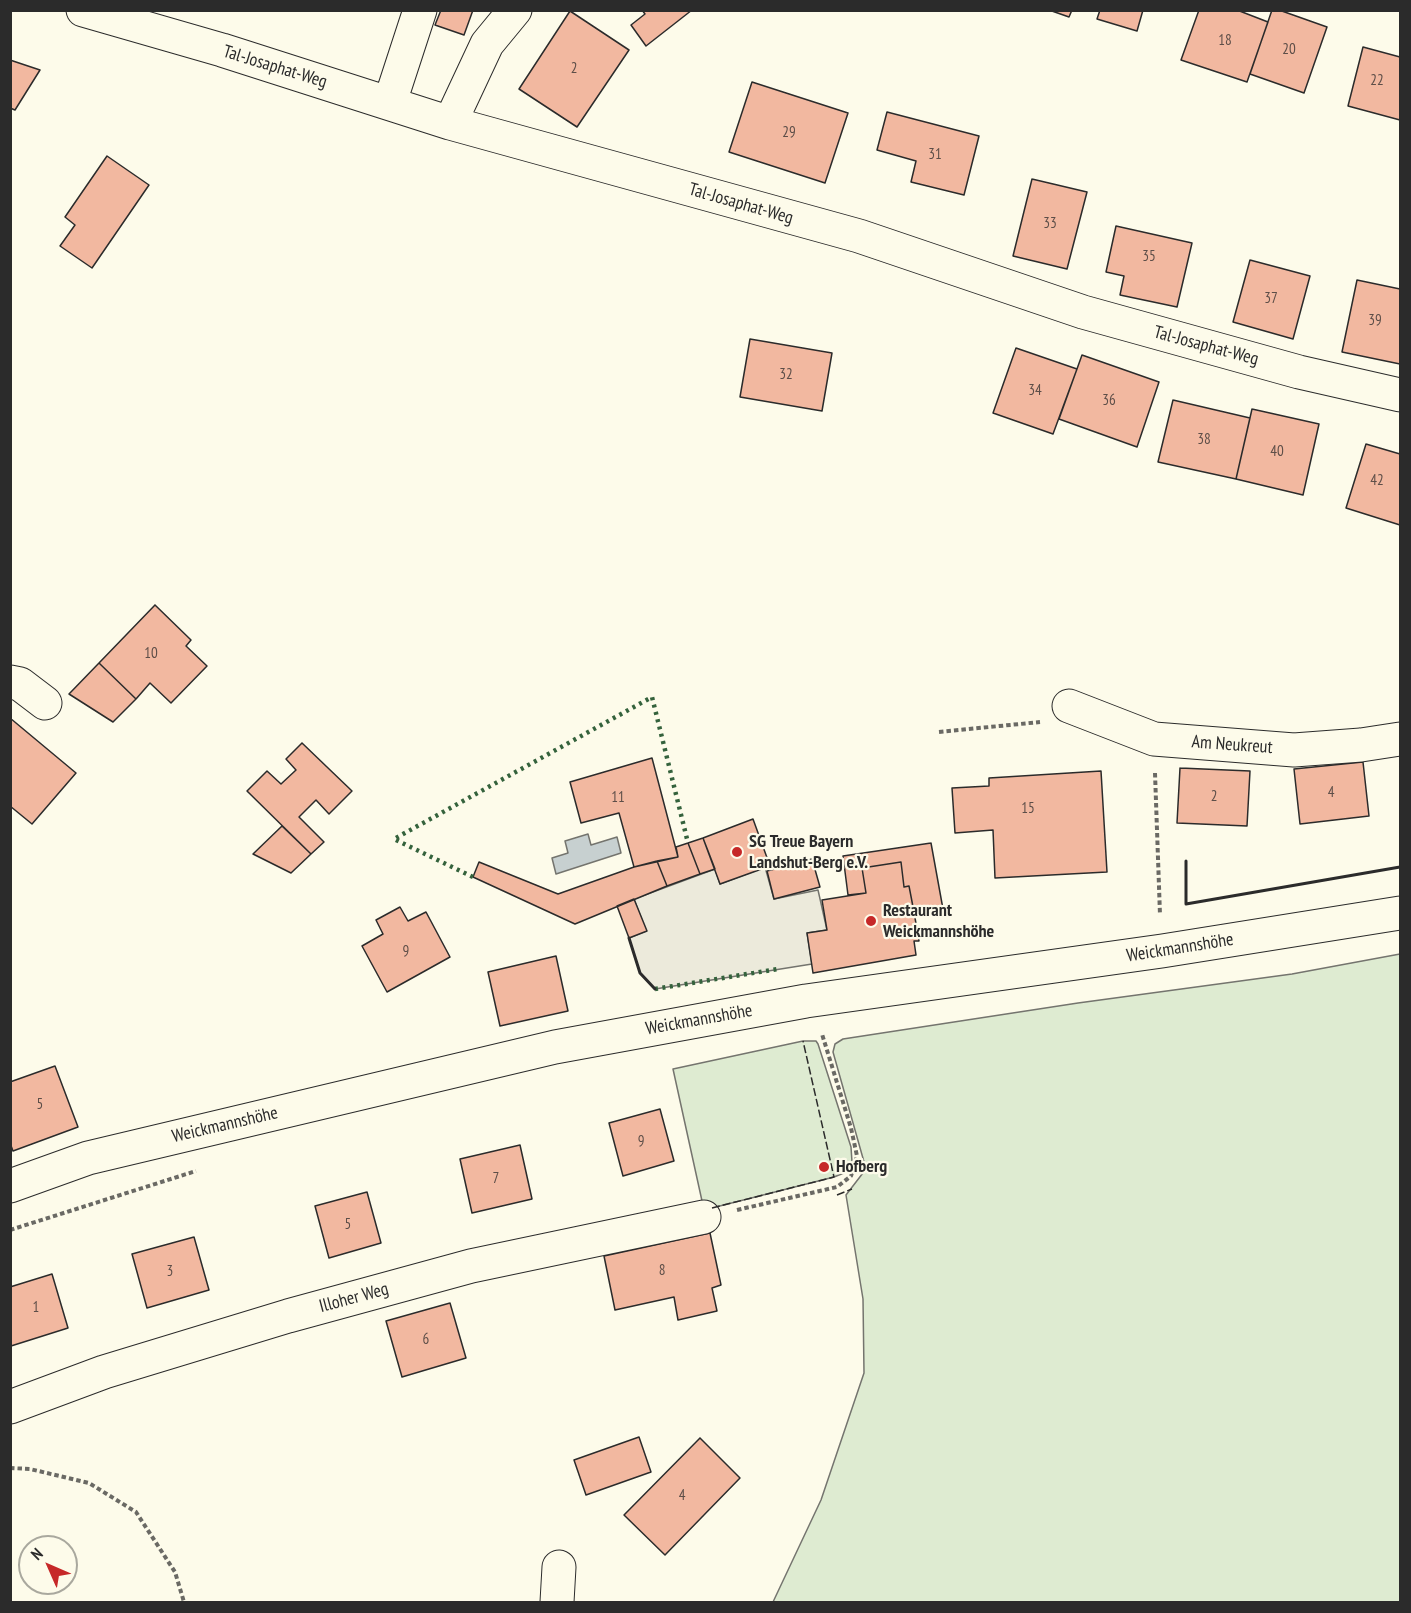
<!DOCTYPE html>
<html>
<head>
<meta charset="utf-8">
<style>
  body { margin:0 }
  #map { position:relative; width:1411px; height:1613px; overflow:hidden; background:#fdfbea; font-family:"PT Sans Narrow",sans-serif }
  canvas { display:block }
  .frame { position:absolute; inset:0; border:12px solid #2b2b2b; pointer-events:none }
  .north { position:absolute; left:18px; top:1535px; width:60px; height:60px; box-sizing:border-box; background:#fdfbea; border:2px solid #a9a89e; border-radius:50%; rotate:315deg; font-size:16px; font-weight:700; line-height:24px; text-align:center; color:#2b2b2b }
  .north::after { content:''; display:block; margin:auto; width:21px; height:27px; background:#c62828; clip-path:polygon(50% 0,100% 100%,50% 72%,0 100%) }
</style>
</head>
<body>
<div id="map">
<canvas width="1411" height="1613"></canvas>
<div class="frame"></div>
<div class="north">N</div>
</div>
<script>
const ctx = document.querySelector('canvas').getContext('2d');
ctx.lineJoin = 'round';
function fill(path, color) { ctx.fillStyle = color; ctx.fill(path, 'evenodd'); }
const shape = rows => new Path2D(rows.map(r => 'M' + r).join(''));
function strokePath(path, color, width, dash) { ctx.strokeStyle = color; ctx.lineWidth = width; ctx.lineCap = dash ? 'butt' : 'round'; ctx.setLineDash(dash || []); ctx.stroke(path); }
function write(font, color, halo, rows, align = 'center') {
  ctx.font = font + ' "PT Sans Narrow",sans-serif'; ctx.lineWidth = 4.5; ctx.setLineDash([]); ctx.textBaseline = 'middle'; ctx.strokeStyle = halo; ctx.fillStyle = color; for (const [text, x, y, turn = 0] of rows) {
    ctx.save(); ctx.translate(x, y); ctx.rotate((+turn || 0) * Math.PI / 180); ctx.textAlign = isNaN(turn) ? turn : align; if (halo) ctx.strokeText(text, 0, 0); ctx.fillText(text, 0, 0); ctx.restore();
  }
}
const green = shape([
  [1400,954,1400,1602,773,1602,821,1500,864,1373,863,1299,846,1195,866,1169,833,1052,835,1044,843,1039,1078,1003,1292,974,1400,954],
  [803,1041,816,1041,818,1044,851,1147,852,1162,844,1173,834,1177,704,1210,673,1069,803,1041]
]);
fill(green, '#deebd1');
strokePath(green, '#74746e', 1.5);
const parking = shape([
  [765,867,774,899,818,890,827,930,807,933,812,964,655,989,640,973,629,938,646,931,634,899,715,869,720,884,765,867]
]);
fill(parking, '#eceadb');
strokePath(parking, '#74746e', 1.5);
const water = shape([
  [588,834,591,845,617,837,621,853,556,874,552,858,568,853,565,841,588,834]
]);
fill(water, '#c7d0d0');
strokePath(water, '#74746e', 1.5);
const building = shape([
  [441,10,473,10,464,35,435,25,441,10],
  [642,10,692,10,646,46,631,25,645,14,642,10],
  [1049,10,1072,10,1069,17,1049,10],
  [1100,10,1143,10,1137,31,1097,19,1100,10],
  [1199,10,1237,10,1268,22,1247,82,1181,60,1199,10],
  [1272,10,1279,10,1327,27,1304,93,1250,74,1272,10],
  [570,11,629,50,577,127,519,89,570,11],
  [1363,47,1400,57,1400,120,1348,106,1363,47],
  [10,60,40,70,15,110,10,108,10,60],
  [752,82,848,113,825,183,729,152,752,82],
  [887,112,979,136,964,195,911,182,916,161,877,150,887,112],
  [107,156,149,185,92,268,60,246,75,225,65,217,107,156],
  [1032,179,1087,192,1067,269,1013,256,1032,179],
  [1116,226,1192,243,1177,307,1120,295,1124,276,1106,272,1116,226],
  [1250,260,1310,276,1293,339,1233,322,1250,260],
  [1357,280,1400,289,1400,364,1342,352,1357,280],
  [750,339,832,353,822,411,740,397,750,339],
  [1016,348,1077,369,1053,434,993,413,1016,348],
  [1082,355,1159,382,1137,447,1059,419,1082,355],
  [1173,400,1250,418,1236,479,1158,462,1173,400],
  [1252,409,1319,424,1303,495,1236,479,1252,409],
  [1366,444,1400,454,1400,525,1346,508,1366,444],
  [155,605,191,640,186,646,207,666,171,703,150,683,136,699,99,663,155,605],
  [99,663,136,699,113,722,69,694,99,663],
  [10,718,76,773,32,824,10,806,10,718],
  [302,743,352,791,329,814,316,800,299,817,324,842,311,854,247,791,267,771,281,784,296,770,286,759,302,743],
  [652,758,678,857,634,867,619,813,581,823,570,782,652,758],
  [1363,762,1369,816,1300,824,1294,769,1363,762],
  [1180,768,1250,771,1247,826,1177,823,1180,768],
  [1101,771,1107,872,995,878,993,830,955,833,952,788,989,786,989,778,1101,771],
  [753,819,770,866,720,884,703,838,753,819],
  [282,826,311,854,291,873,253,854,282,826],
  [703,838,715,869,700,874,688,843,703,838],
  [688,843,700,874,667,886,657,861,678,857,676,847,688,843],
  [931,843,943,909,914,912,909,886,904,887,901,862,862,868,866,893,848,895,843,856,931,843],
  [812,859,820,887,774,899,767,871,812,859],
  [657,861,667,886,575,924,473,877,479,862,558,894,634,867,657,861],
  [901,862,904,887,909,886,914,912,919,941,914,941,916,955,813,973,807,933,827,930,822,900,866,893,862,868,901,862],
  [634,899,647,931,629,938,617,906,634,899],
  [400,907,408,921,426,912,450,957,387,992,362,946,383,934,376,920,400,907],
  [556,956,568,1011,500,1026,488,972,556,956],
  [55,1066,78,1127,13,1151,10,1143,10,1082,55,1066],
  [660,1109,674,1161,623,1176,609,1123,660,1109],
  [520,1145,532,1199,472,1213,460,1159,520,1145],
  [367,1192,381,1243,329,1258,315,1206,367,1192],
  [710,1233,721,1285,712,1288,717,1311,678,1320,674,1297,615,1310,604,1256,710,1233],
  [194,1237,209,1290,147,1308,132,1254,194,1237],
  [52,1274,68,1328,11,1346,10,1287,52,1274],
  [450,1303,466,1358,402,1377,386,1321,450,1303],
  [639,1437,651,1472,586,1495,574,1460,639,1437],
  [700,1438,740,1478,665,1555,624,1515,700,1438]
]);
fill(building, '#f2b8a0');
strokePath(building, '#2b2b2b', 1.5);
const minor = shape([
  [83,10,222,50,450,123,859,236,1083,312,1299,372,1400,395],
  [390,102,420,10],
  [450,123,487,44,515,10],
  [10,682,20,684,45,703],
  [1069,706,1154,739,1294,750,1361,745,1400,739],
  [10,1186,88,1158,555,1047,806,1001,1162,951,1400,913],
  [10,1407,104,1372,288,1316,471,1266,704,1217],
  [557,1602,559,1567]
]);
strokePath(minor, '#2b2b2b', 35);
strokePath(shape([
  [939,732,1040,722],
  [1155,773,1160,915],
  [737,1210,837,1187,851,1176,857,1156,851,1128,822,1034],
  [10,1230,196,1171],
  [10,1468,30,1469,89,1483,136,1512,175,1572,184,1602]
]), '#6a6964', 4, [4.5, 3]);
strokePath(minor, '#fdfbea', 33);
strokePath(shape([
  [473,877,394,839,652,697,688,843],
  [655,989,778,969]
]), '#34623c', 4.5, [3, 4.5]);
strokePath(shape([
  [837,1195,852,1189],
  [712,1208,834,1177,803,1041]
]), '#2b2b2b', 1.5, [8, 3]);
strokePath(shape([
  [1186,861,1186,904,1400,867],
  [629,938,640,973,655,989]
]), '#2b2b2b', 3);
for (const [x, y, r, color] of [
  [737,852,6,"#c62828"],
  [871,921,6,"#c62828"],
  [824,1167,6,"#c62828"]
]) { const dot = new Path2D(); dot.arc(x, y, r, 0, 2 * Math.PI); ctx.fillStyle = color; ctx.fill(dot); strokePath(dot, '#fdfbea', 2); }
write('15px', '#5d4e48', null, [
  ["18",1225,41],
  ["20",1289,50],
  ["2",574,69],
  ["22",1377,81],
  ["29",789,133],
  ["31",935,155],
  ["33",1050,224],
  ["35",1149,257],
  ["37",1271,299],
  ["39",1375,321],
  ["32",786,375],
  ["34",1035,391],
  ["36",1109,401],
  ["38",1204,440],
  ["40",1277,452],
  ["42",1377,481],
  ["10",151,654],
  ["4",1331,793],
  ["2",1214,797],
  ["11",618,798],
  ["15",1028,809],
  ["9",406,952],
  ["5",40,1105],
  ["9",641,1142],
  ["7",496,1179],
  ["5",348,1225],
  ["8",662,1271],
  ["3",170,1272],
  ["1",36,1308],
  ["6",426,1340],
  ["4",682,1496]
]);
write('18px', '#2b2b2b', '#fdfbea', [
  ["Tal-Josaphat-Weg",275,67,17],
  ["Tal-Josaphat-Weg",741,204,16],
  ["Tal-Josaphat-Weg",1206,346,15],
  ["Am Neukreut",1232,745,4],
  ["Weickmannshöhe",1180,948,-9],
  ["Weickmannshöhe",699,1020,-10],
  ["Weickmannshöhe",225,1125,-13],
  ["Illoher Weg",354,1298,-15]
]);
write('bold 18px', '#2b2b2b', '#fdfbea', [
  ["SG Treue Bayern",749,842],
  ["Landshut-Berg e.V.",749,863],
  ["Restaurant",883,911],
  ["Weickmannshöhe",883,932],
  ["Hofberg",836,1167]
], 'left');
</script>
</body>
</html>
